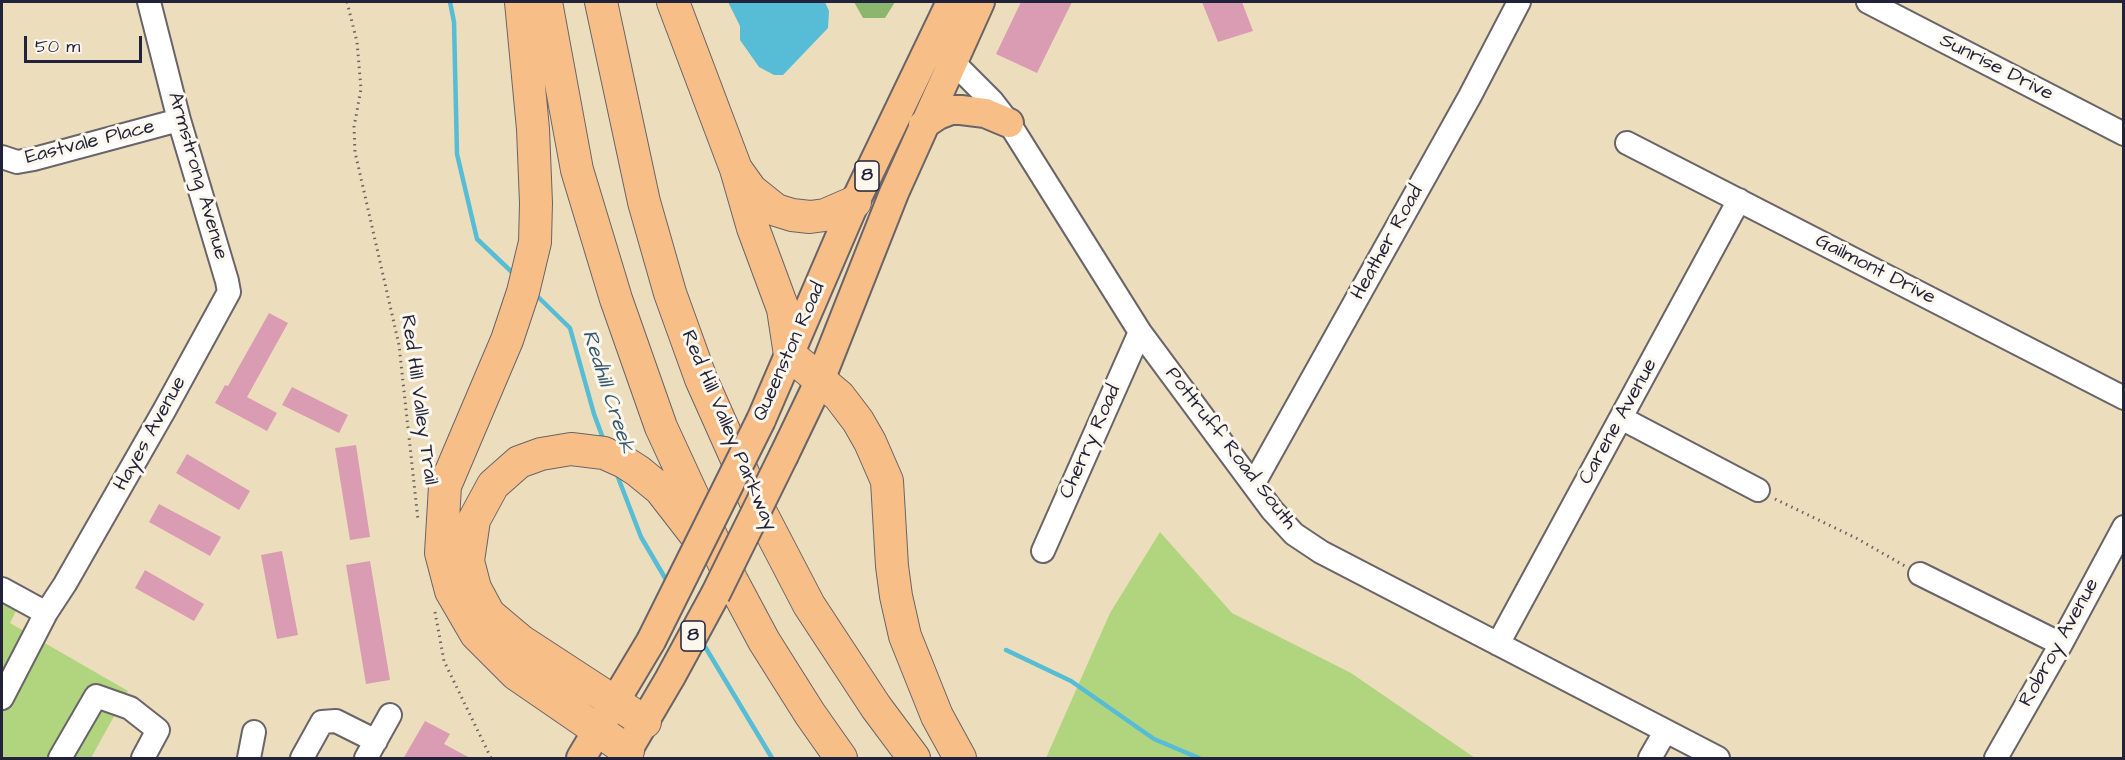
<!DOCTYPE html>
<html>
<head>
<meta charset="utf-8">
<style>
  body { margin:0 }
  #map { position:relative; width:2125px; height:760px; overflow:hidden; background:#ecdebc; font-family:"Architects Daughter",sans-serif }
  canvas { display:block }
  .frame { position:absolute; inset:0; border:3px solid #22223b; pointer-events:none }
  .scale { position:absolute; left:24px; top:36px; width:118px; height:27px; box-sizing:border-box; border:3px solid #22223b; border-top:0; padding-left:8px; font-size:18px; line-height:21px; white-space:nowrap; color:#22223b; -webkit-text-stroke:4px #fbf7ec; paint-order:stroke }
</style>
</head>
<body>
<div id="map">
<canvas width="2125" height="760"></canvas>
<div class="frame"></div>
<div class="scale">50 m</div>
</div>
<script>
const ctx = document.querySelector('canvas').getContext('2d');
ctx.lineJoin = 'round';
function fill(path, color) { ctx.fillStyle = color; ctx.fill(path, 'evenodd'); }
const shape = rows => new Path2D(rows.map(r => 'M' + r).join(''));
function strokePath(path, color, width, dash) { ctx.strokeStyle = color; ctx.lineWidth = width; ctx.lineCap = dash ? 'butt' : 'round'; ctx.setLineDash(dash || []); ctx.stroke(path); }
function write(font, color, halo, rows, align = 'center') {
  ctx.font = font + ' "Architects Daughter",sans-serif'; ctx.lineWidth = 6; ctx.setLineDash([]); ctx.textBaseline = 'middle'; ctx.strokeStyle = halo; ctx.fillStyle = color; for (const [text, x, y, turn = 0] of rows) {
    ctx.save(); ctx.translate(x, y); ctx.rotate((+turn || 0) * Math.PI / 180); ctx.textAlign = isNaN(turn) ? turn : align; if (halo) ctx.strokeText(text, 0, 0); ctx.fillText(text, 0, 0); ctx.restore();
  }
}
fill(shape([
  [1160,532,1232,613,1351,673,1475,758,1046,758,1110,613],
  [2,603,16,611,10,623,128,691,91,758,2,758]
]), '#b1d57e');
fill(shape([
  [854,2,895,2,885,18,863,18]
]), '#8cb66d');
fill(shape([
  [728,2,825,2,829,11,828,28,783,75,774,75,759,67,740,40,740,26]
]), '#57bcd5');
strokePath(shape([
  [450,2,454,22,457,154,477,239,515,275],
  [534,293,570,328,594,414,604,441],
  [616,472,641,537,668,583],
  [701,640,772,758],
  [1006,650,1071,681,1154,739,1199,758]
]), '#57bcd5', 4.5);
fill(shape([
  [1021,2,1072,2,1037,73,996,54],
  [1202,2,1242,2,1253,31,1218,42],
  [269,313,288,323,247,397,277,413,267,431,215,403,225,385,228,386],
  [292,387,348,415,339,433,282,405],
  [356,445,370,537,350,540,335,448],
  [187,454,250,491,239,510,176,473],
  [159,504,221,537,210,556,149,522],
  [282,551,298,635,277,639,261,555],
  [370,561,390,680,366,684,346,565],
  [145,570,204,604,194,621,135,588],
  [425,721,450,734,444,744,472,759,403,759]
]), '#da9cb3');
const minor = shape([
  [1868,2,2124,134],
  [952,61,992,101,1009,123,1140,332,1272,510,1294,534,1321,552,1718,758],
  [1627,143,2124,398],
  [2,157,17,162,34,159,179,120],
  [1621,418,1758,490],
  [1254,483,1470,96,1519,2],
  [1043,551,1140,332],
  [1920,574,2061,644],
  [2,589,46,613,65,584,165,409,229,292,227,281,179,120,149,2],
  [1498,644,1739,200],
  [2,698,46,613],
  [60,758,96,696,130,708,158,730,143,758],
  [249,758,254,732],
  [302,758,322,722,336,721,376,741],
  [366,758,390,715],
  [1650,758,1665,732],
  [1996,758,2061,644,2124,527]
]);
const major = shape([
  [923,125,938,115,951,110,961,110,985,113,1009,123],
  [761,420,855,202,951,2],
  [784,455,820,380,894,193,980,2],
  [581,758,651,641],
  [623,758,670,678,715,595]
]);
const highway = shape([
  [521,2,533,129,536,203,535,242,523,292,507,340,445,486,441,553,451,591,476,634,516,674,628,751],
  [546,2,577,170,616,299,661,427,732,581,764,641,810,714,841,758],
  [601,2,644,202,670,293,701,379,759,509,809,605,876,707,914,758],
  [673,2,736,169,751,190,776,210,792,215,810,217,825,215,855,202],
  [736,169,753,228,783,309,790,355,839,396,858,421,870,442,887,481,892,566,896,596,905,636,937,716,960,758],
  [645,722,521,641,489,614,475,588,468,561,474,520,493,485,519,462,541,454,571,449,604,453,624,462,638,471,660,489,698,538]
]);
strokePath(minor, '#696468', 26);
strokePath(major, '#696468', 32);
strokePath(highway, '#696468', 34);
strokePath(shape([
  [347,2,357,42,361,89,354,127,355,152,399,345,418,520],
  [1775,499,1856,538,1905,566],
  [435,612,444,661,491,758]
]), '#696468', 3, [1.5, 4.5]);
strokePath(minor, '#fff', 22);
strokePath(major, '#f7be88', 28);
strokePath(highway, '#f7be88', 32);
const majorBridge = shape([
  [715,595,784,455],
  [651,641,761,420]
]);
strokePath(majorBridge, '#696468', 32, []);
strokePath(majorBridge, '#f7be88', 28);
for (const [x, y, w] of [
  [867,176,24],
  [693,636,24]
]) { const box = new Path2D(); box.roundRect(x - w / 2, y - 15, w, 30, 4.5); ctx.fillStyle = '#fbf7ec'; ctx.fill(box); strokePath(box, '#22223b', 1.5); }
write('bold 18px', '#22223b', null, [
  ["8",867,176],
  ["8",693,636]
]);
write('20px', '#22223b', '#fbf7ec', [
  ["Sunrise Drive",1996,68,27],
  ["Eastvale Place",90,143,-14],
  ["Armstrong Avenue",197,176,74],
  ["Heather Road",1388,243,-61],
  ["Gailmont Drive",1875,270,27],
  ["Queenston Road",790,352,-66],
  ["Red Hill Valley Trail",418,400,82],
  ["Carene Avenue",1619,422,-61],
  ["Red Hill Valley Parkway",728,431,67],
  ["Hayes Avenue",151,434,-61],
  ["Cherry Road",1091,442,-66],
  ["Pottruff Road South",1230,449,52],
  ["Robroy Avenue",2060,643,-61]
]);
write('italic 21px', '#355871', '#fbf7ec', [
  ["Redhill Creek",607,392,72]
]);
</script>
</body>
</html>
